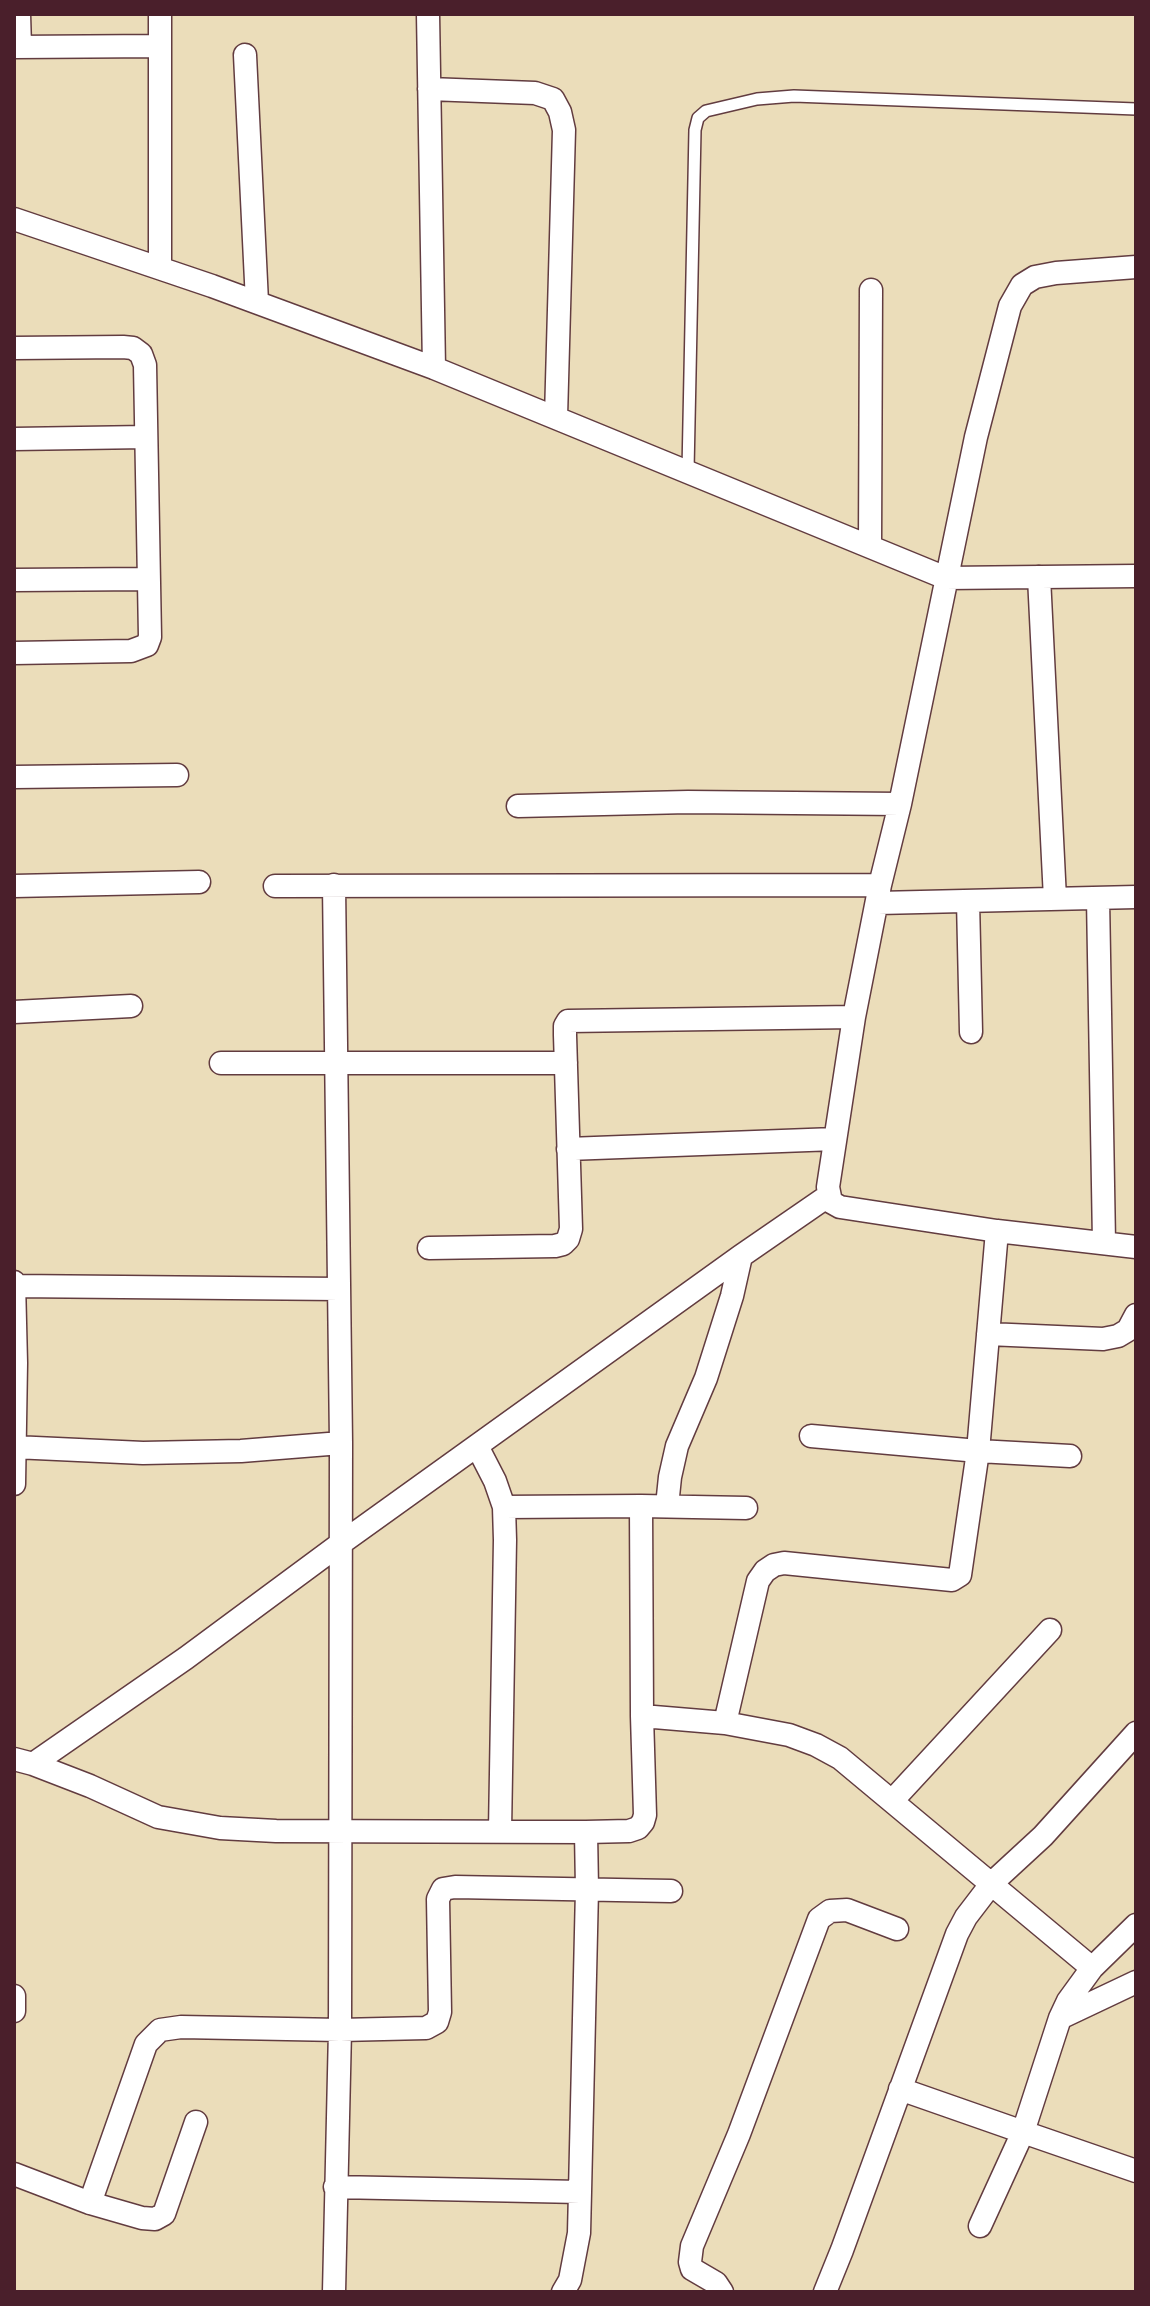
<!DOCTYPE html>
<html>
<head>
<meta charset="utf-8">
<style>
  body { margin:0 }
  #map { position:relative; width:1150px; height:2306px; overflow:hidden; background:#ebddba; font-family:"Patrick Hand",sans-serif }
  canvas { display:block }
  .frame { position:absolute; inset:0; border:16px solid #4a1f2b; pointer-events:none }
</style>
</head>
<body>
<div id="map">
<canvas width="1150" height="2306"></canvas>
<div class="frame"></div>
</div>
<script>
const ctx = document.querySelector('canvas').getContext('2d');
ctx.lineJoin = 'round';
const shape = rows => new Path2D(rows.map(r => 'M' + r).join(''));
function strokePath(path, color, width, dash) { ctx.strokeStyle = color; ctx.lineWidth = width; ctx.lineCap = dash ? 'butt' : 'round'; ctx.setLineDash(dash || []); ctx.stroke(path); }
const service = shape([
  [688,470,695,130,698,118,706,111,757,99,794,96,1136,109]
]);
const minor = shape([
  [19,14,20,47],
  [428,14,434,368],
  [14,47,160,46],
  [245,55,257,302],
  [429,89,535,93,553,99,560,112,564,130,556,417],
  [14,219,212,286,434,368,946,578,1136,576],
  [1136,267,1056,273,1035,277,1022,285,1010,306,976,437,900,804,880,885,854,1017,828,1187,831,1202,840,1207,997,1231,1136,1247],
  [160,268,160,14],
  [14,348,123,347,133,348,141,354,145,365,150,637,147,645,131,651,14,653],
  [14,439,146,437],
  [870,546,871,290],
  [1039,577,1055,899],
  [14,580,147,579],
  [14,777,177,775],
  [518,806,688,802,900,804],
  [334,885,341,1443,340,2030,426,2028,437,2022,440,2012,438,1899,443,1889,455,1887,671,1891],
  [14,886,199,882],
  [275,886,880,885],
  [1098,898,1104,1242],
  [968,901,971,1032],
  [878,903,1136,897],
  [14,1012,131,1006],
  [221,1063,566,1063],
  [568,1149,835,1139],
  [429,1248,555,1246,563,1244,568,1239,571,1229,565,1035,565,1026,568,1021,854,1017],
  [14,1282,16,1363,14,1484],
  [14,1286,339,1289],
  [988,1334,1103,1339,1118,1336,1128,1330,1136,1315],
  [811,1436,978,1451,1070,1456],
  [477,1446,495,1481,504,1507,505,1540,500,1831],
  [14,1447,143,1453,241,1451,341,1443],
  [667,1506,670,1477,677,1446,706,1378,732,1296,741,1256],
  [504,1507,641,1506,746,1508],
  [642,1716,725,1723,789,1735,816,1745,840,1758,1092,1968],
  [725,1723,758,1581,765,1571,774,1565,784,1563,952,1580,960,1575,978,1451,997,1231],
  [14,1759,33,1764,186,1658,340,1544,741,1256,828,1196],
  [33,1764,90,1786,158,1817,220,1828,276,1831,586,1832,587,1889,580,2192],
  [892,1801,1050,1630],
  [586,1832,629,1831,638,1828,643,1822,645,1815,642,1716,641,1506],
  [14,1996,14,2011],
  [1060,2018,1136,1982],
  [900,2089,1023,2132,1060,2018,1068,2001,1092,1968,1136,1925],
  [14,2174,90,2203,142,2218,155,2219,164,2214,196,2122],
  [335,2187,580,2192,579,2233,570,2280,563,2292],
  [90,2203,146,2044,160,2030,181,2027,340,2030,334,2292],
  [980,2226,1023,2132,1136,2171],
  [722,2292,716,2283,692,2269,690,2262,692,2246,739,2134,819,1919,830,1911,847,1910,897,1929],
  [825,2292,842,2250,957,1934,966,1917,992,1883,1043,1836,1136,1733]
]);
strokePath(service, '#623c40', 14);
strokePath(minor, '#623c40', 25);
strokePath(service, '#fff', 11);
strokePath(minor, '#fff', 22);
</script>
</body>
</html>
